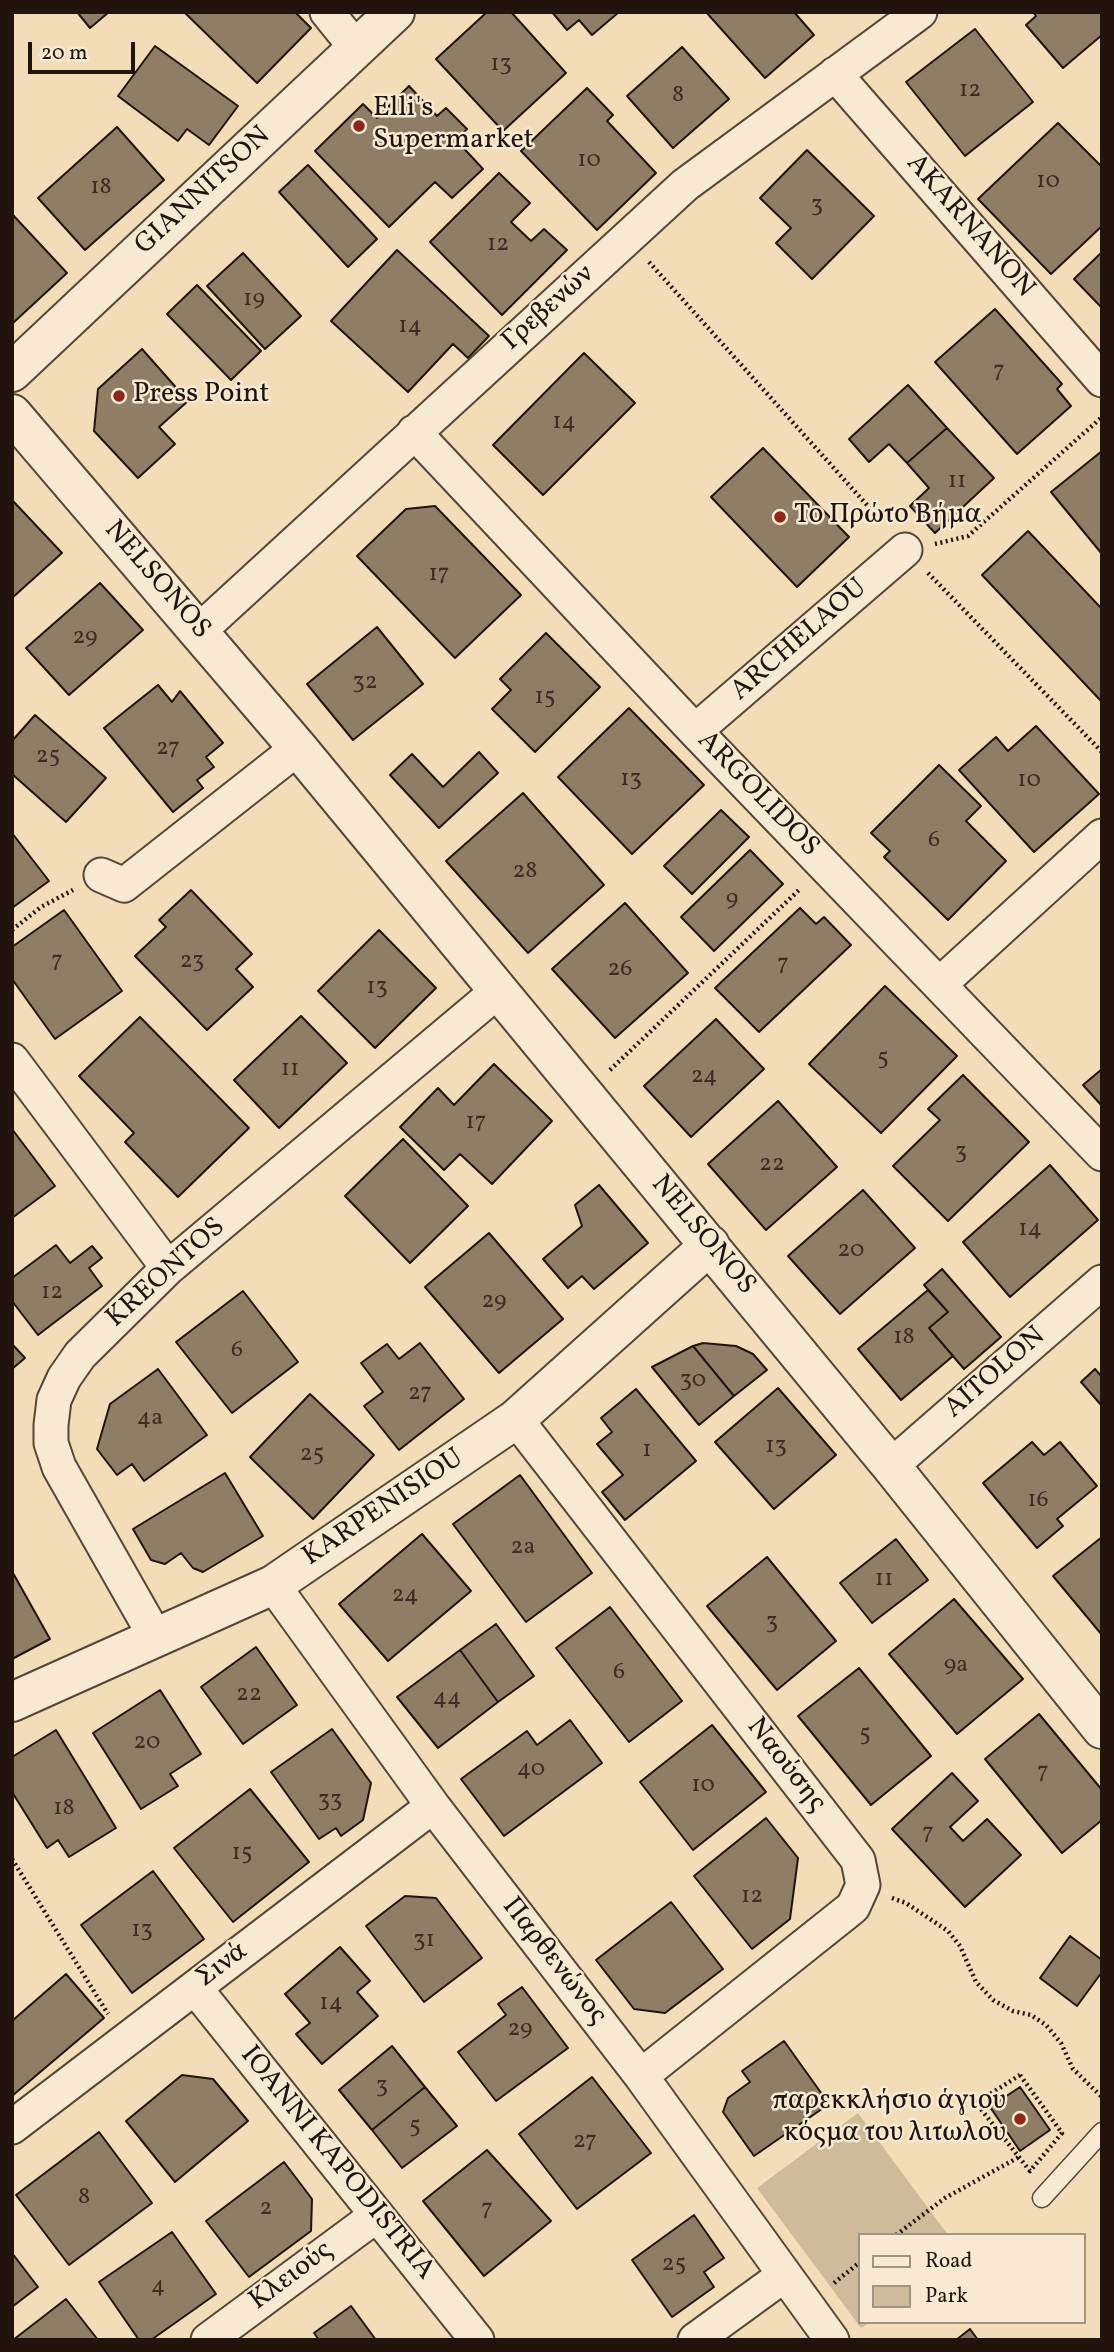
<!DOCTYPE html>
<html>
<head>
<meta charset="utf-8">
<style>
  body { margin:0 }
  #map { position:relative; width:1114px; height:2352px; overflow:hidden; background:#f3ddb9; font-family:Vollkorn,serif }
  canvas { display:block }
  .frame { position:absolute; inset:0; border:14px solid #22140d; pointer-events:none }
  .legend { position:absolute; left:858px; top:2233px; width:228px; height:91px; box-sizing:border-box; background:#f7e9d2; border:2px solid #a29483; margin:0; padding:9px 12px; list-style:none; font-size:21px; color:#22140d }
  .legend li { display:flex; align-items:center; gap:14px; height:35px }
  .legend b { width:35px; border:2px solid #a29483 }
  .scale { position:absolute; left:28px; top:42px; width:107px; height:32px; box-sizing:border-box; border:4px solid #22140d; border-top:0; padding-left:9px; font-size:21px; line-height:24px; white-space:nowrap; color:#22140d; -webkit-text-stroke:5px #f7e9d2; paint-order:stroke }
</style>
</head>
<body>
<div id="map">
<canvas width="1114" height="2352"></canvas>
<div class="frame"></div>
<ul class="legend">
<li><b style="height:9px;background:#f7e9d2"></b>Road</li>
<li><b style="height:19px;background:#cfbb9c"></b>Park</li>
</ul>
<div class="scale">20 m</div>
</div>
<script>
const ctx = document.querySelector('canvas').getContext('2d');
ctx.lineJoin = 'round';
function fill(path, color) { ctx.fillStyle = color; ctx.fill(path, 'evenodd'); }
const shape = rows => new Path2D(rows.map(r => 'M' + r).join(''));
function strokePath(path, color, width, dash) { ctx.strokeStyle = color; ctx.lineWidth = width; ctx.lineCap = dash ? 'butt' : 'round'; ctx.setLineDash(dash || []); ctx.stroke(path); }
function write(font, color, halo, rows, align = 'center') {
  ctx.font = font + ' Vollkorn,serif'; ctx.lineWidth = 5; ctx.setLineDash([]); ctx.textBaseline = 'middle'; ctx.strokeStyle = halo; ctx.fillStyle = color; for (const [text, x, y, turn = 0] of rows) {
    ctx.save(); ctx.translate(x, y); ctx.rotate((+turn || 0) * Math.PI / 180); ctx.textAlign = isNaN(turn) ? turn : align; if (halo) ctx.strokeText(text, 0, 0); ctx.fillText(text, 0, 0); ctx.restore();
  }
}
fill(shape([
  [858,2113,948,2235,860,2235,860,2322,870,2322,861,2328,757,2188]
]), '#cfbb9c');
const building = shape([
  [77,12,109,12,90,28,77,12],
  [184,12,295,12,311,28,257,83,184,12],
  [487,12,511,12,566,73,503,131,436,59,487,12],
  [552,12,619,12,592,35,579,20,567,30,552,12],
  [706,12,794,12,814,35,765,78,706,12],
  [1033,12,1102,12,1102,35,1063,68,1026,25,1036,16,1033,12],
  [975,29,1033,102,965,156,906,82,975,29],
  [155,46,238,106,209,145,187,129,178,141,118,96,155,46],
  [682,47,729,99,673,148,627,96,682,47],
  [409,86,437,116,446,108,467,129,456,140,483,169,452,198,435,182,389,227,315,151,363,104,377,118,409,86],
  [587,88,613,115,607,121,656,173,597,230,521,151,587,88],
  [1058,123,1102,167,1102,226,1051,274,978,199,1058,123],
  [117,127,164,180,85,250,38,198,117,127],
  [807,150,874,216,812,279,776,243,791,228,760,198,807,150],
  [308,165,377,239,348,267,279,192,308,165],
  [499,173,530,203,511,222,531,241,544,229,567,250,502,315,430,242,499,173],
  [12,214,67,273,13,323,12,323,12,214],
  [397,250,489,336,468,358,453,344,408,392,331,321,397,250],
  [1102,252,1102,308,1074,279,1102,252],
  [243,253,301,316,265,349,207,286,243,253],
  [197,285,261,351,231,380,167,314,197,285],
  [995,309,1062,384,1057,389,1071,406,1017,454,935,362,995,309],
  [142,349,188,401,159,427,175,444,138,478,94,431,98,389,142,349],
  [584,353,635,403,543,495,493,445,584,353],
  [908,385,947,428,907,463,889,444,869,462,849,439,908,385],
  [947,428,994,478,935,533,910,506,929,488,907,463,947,428],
  [763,448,849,537,797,587,711,497,763,448],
  [1102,451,1102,554,1051,492,1102,451],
  [12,500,62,553,12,598,12,500],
  [435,506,521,595,455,658,357,556,406,509,435,506],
  [1028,531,1102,609,1102,702,982,575,1028,531],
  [100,583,143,630,69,695,26,648,100,583],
  [377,627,423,684,353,740,307,684,377,627],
  [546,633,600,687,535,752,492,709,511,690,500,679,546,633],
  [158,685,172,702,180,691,223,743,206,757,214,767,197,780,203,788,173,812,104,728,158,685],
  [629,708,704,785,632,854,558,777,629,708],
  [35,715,106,778,66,822,12,774,12,741,35,715],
  [1036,726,1099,794,1034,852,959,770,996,737,1008,751,1036,726],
  [479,752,498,773,439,828,390,775,412,754,443,787,479,752],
  [939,765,981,806,966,821,1006,861,948,920,884,857,890,851,871,833,939,765],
  [523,793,604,885,528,953,446,861,523,793],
  [721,810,749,837,692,894,664,866,721,810],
  [12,833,49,881,12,908,12,833],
  [750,850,783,884,714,951,681,917,750,850],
  [191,890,252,954,236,969,253,987,207,1030,135,956,166,927,159,920,191,890],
  [625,903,688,973,615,1038,552,969,625,903],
  [800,908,816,924,824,917,851,945,759,1032,715,988,800,908],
  [64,910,122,991,55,1039,12,979,12,947,64,910],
  [379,930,436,988,375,1048,318,991,379,930],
  [885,986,957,1056,881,1133,809,1064,885,986],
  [301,1016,347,1063,279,1128,234,1080,301,1016],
  [140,1017,249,1128,178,1197,125,1142,134,1133,79,1076,140,1017],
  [716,1019,764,1069,691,1137,644,1086,716,1019],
  [494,1064,552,1121,492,1184,460,1154,444,1170,400,1127,438,1088,454,1105,494,1064],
  [1102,1069,1102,1106,1083,1085,1102,1069],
  [963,1075,1029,1142,948,1221,893,1166,940,1120,928,1109,963,1075],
  [778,1101,837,1167,766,1230,708,1164,778,1101],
  [12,1129,55,1186,12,1218,12,1129],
  [403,1139,468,1206,410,1263,345,1196,403,1139],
  [1050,1165,1098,1220,1010,1297,963,1242,1050,1165],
  [599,1185,648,1243,594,1289,582,1276,568,1288,543,1259,582,1226,575,1205,599,1185],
  [863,1190,915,1248,840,1314,788,1256,863,1190],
  [489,1233,563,1319,499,1373,425,1287,489,1233],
  [56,1245,70,1263,92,1246,102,1258,89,1268,102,1286,38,1335,12,1301,12,1278,56,1245],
  [942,1269,1001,1337,964,1369,929,1328,948,1312,924,1285,942,1269],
  [928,1290,948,1312,929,1328,953,1356,901,1400,858,1349,928,1290],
  [243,1291,298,1362,232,1413,176,1342,243,1291],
  [420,1343,464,1399,399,1450,364,1406,383,1392,361,1363,387,1344,399,1359,420,1343],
  [703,1343,736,1346,753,1354,767,1370,734,1396,693,1346,703,1343],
  [12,1344,25,1358,12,1369,12,1344],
  [693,1346,734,1396,699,1425,652,1367,693,1346],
  [158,1369,207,1435,144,1481,132,1464,117,1475,97,1449,110,1404,158,1369],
  [1095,1369,1102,1377,1102,1406,1081,1382,1095,1369],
  [778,1388,836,1455,774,1509,715,1442,778,1388],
  [636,1389,696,1461,625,1520,602,1492,623,1475,597,1444,612,1432,601,1418,636,1389],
  [310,1394,374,1455,313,1519,250,1457,310,1394],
  [1032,1442,1044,1455,1060,1442,1097,1486,1057,1519,1063,1526,1037,1548,983,1483,1032,1442],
  [225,1473,263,1536,203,1572,193,1568,181,1553,165,1564,151,1560,133,1529,225,1473],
  [520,1475,592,1573,526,1622,453,1524,520,1475],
  [422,1534,471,1591,388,1661,339,1604,422,1534],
  [1102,1537,1102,1635,1053,1576,1102,1537],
  [896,1539,928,1580,872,1623,840,1583,896,1539],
  [767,1557,836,1641,777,1690,707,1606,767,1557],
  [13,1573,50,1639,12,1659,12,1574,13,1573],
  [954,1599,1023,1679,957,1734,889,1654,954,1599],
  [610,1607,682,1701,629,1742,556,1648,610,1607],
  [496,1624,534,1676,498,1702,460,1650,496,1624],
  [256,1647,297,1705,243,1744,201,1687,256,1647],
  [460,1650,498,1702,438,1748,397,1697,460,1650],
  [859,1668,931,1756,871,1805,798,1716,859,1668],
  [160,1690,201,1754,170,1774,178,1786,141,1809,93,1733,160,1690],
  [1039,1714,1102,1790,1102,1820,1062,1853,985,1759,1039,1714],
  [570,1720,602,1763,504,1836,461,1779,527,1731,537,1745,570,1720],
  [712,1725,766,1792,693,1850,640,1782,712,1725],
  [332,1729,371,1783,363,1820,341,1836,336,1828,319,1839,271,1772,332,1729],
  [56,1730,116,1828,69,1857,58,1840,47,1848,12,1792,12,1757,56,1730],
  [952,1773,978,1801,950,1827,963,1841,987,1819,1021,1855,965,1907,892,1829,952,1773],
  [250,1789,309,1862,233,1922,174,1848,250,1789],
  [766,1818,798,1858,790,1919,752,1949,694,1876,766,1818],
  [153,1871,204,1939,132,1993,81,1925,153,1871],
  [405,1896,436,1898,482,1958,424,2002,366,1926,405,1896],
  [671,1902,723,1969,665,2013,634,2009,596,1960,671,1902],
  [1070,1936,1102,1960,1102,1972,1077,2006,1040,1978,1070,1936],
  [340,1947,370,1981,357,1992,378,2016,322,2064,296,2034,310,2023,285,1994,340,1947],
  [66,1974,104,2018,12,2096,12,2021,66,1974],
  [522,1987,568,2048,496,2101,458,2052,506,2015,498,2004,522,1987],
  [784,2041,829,2104,754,2156,723,2112,728,2098,750,2082,742,2071,784,2041],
  [392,2046,425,2087,372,2130,339,2090,392,2046],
  [182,2075,213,2079,248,2121,175,2182,126,2121,182,2075],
  [592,2077,651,2153,577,2209,519,2134,592,2077],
  [425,2087,457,2126,402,2168,372,2130,425,2087],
  [1020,2087,1050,2130,1020,2151,990,2107,1020,2087],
  [99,2132,152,2203,69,2265,16,2195,99,2132],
  [487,2150,551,2221,484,2276,423,2201,487,2150],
  [284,2162,312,2199,311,2231,249,2277,206,2221,284,2162],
  [694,2215,724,2258,704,2272,714,2287,672,2317,632,2260,694,2215],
  [172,2232,216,2294,151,2340,139,2340,99,2282,172,2232],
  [12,2253,38,2287,12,2307,12,2253],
  [66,2299,98,2340,13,2340,66,2299],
  [351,2306,376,2340,319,2340,314,2333,351,2306],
  [970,2329,978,2340,956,2340,970,2329]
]);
fill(building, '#8f7d66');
strokePath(building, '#22140d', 2);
const service = shape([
  [1042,2198,1102,2132]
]);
const minor = shape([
  [327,12,356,48],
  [835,74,1102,380],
  [414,432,695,731,1102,1154],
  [199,631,685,185,920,12],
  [695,731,905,550],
  [101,875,124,885,298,748],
  [940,984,1102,836],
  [12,1060,168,1268],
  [516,1419,858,1860,863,1885,853,1907,641,2076],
  [891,1466,1102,1282],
  [273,1585,433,1806,641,2076,832,2340],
  [156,1638,59,1467,51,1443,51,1425,54,1400,64,1378,80,1355,168,1268,499,990],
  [195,1988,477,2340],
  [12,2127,433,1806],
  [208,2340,377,2215],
  [695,2340,783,2276]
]);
const tertiary = shape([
  [12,372,395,12],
  [12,414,298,748,891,1466,1102,1729],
  [12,1702,273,1585,516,1419,710,1245]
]);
strokePath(service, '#564638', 21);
strokePath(minor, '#564638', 37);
strokePath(tertiary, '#564638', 42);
strokePath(shape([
  [649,262,884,524],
  [935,544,968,536,1102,417],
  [928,573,1102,752],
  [12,930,41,907,73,890],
  [610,1070,799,890],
  [12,1859,108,2014],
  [892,1898,906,1903,948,1931,960,1946,976,1982,993,2000,1013,2011,1031,2015,1046,2025,1061,2043,1073,2069,1102,2097],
  [1020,2075,1062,2133,1030,2171,976,2103,1020,2075],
  [896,2235,945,2198,1019,2157],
  [834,2283,860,2262]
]), '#22140d', 4.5, [2, 3.5]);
strokePath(service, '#f7e9d2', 18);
strokePath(minor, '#f7e9d2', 33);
strokePath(tertiary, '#f7e9d2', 38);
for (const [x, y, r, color] of [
  [359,126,7,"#8f2418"],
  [119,396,7,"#8f2418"],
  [780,517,7,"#8f2418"],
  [1020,2119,7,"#8f2418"]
]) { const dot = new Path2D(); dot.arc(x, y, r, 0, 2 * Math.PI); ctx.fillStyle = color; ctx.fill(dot); strokePath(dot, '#f7e9d2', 2.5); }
write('24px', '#3d2e23', null, [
  ["13",501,66],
  ["12",970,92],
  ["8",678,97],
  ["10",589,162],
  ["10",1048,183],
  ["18",101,189],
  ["3",817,207],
  ["12",498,246],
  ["19",254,301],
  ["14",410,328],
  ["7",999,373],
  ["14",564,424],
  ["11",957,483],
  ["17",439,576],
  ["29",85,639],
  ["32",365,684],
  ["15",545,699],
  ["27",168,750],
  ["25",48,758],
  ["13",631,781],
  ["10",1029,782],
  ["6",934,842],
  ["28",525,873],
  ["9",732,901],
  ["7",57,963],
  ["23",192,963],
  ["7",783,966],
  ["26",620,971],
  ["13",377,989],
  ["5",883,1060],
  ["11",290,1071],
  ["24",704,1078],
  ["17",476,1124],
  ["3",961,1154],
  ["22",772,1166],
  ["14",1030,1231],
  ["20",851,1252],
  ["12",52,1294],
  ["29",494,1303],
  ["18",904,1339],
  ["6",237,1352],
  ["30",693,1382],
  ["27",420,1395],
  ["4a",150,1420],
  ["13",776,1448],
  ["1",647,1452],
  ["25",312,1456],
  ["16",1038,1502],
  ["2a",523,1549],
  ["11",884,1581],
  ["24",405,1597],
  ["3",772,1624],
  ["9a",956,1667],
  ["6",619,1674],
  ["22",249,1696],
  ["44",447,1700],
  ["5",865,1736],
  ["20",147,1744],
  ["40",531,1771],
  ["7",1043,1774],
  ["10",703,1787],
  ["33",330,1802],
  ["18",64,1810],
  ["7",928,1835],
  ["15",242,1855],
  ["12",752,1898],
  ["13",142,1932],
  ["31",424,1942],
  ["14",331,2005],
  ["29",520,2031],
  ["3",382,2088],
  ["5",415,2128],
  ["27",585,2143],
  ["8",84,2199],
  ["2",266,2210],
  ["7",487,2211],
  ["25",674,2266],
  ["4",158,2288]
]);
write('28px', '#22140d', '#f7e9d2', [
  ["Elli's",373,110],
  ["Supermarket",373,142],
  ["Press Point",133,396],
  ["Το Πρώτο Βήμα",794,517],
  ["παρεκκλήσιο άγιου",1006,2103,"right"],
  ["κόςμα του λιτωλου",1006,2135,"right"]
], 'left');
write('28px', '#22140d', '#f7e9d2', [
  ["GIANNITSON",204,192,-43],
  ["AKARNANON",969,227,49],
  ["Γρεβενών",549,309,-42],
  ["NELSONOS",156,581,49],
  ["ARCHELAOU",800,641,-41],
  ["ARGOLIDOS",757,795,46],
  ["NELSONOS",702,1236,50],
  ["KREONTOS",167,1274,-42],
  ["AITOLON",996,1374,-41],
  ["KARPENISIOU",384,1509,-34],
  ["Ναούσης",785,1766,52],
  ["Παρθενώνος",553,1962,52],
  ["Σινά",223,1966,-37],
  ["IOANNI KAPODISTRIA",336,2164,51],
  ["Κλειούς",292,2277,-37]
]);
</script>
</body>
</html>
